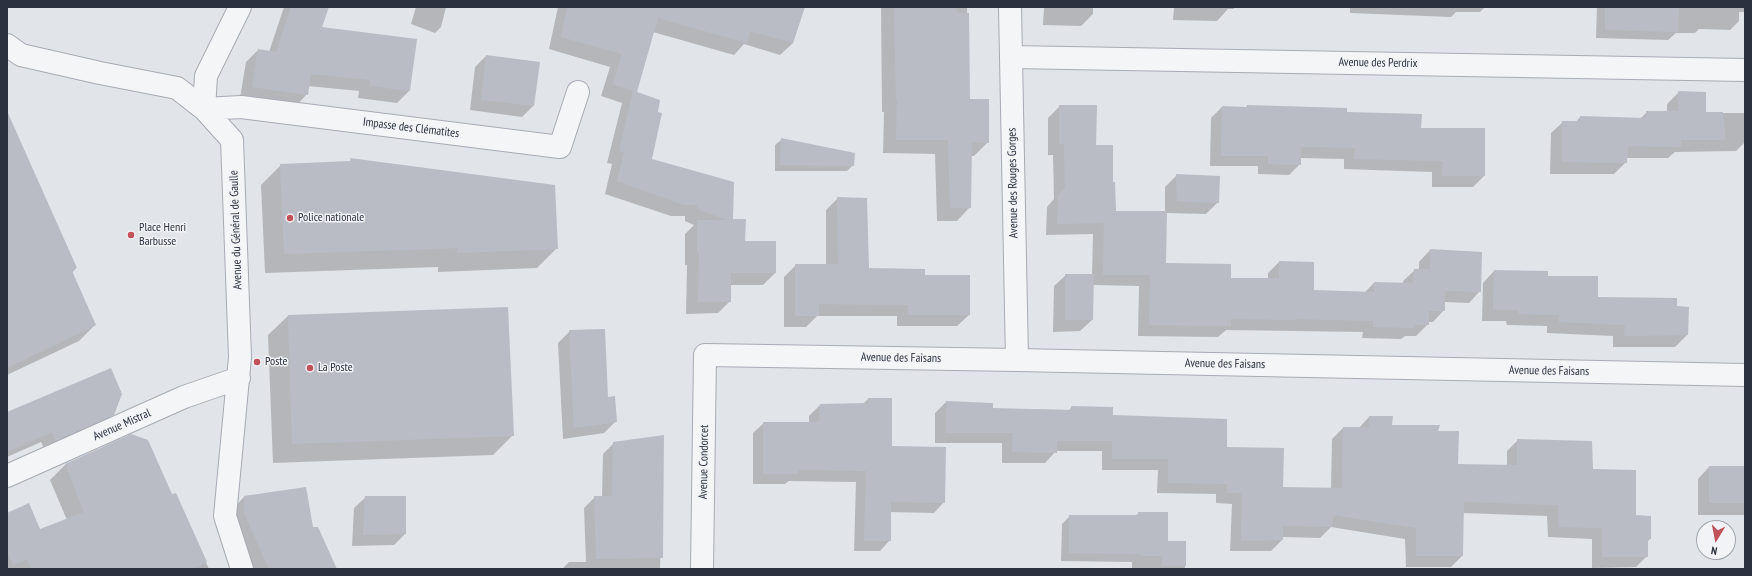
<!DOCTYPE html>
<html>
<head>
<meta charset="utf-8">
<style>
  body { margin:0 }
  #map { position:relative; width:1752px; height:576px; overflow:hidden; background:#e1e4e9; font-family:"PT Sans Narrow",sans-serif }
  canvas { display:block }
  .frame { position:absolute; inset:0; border:8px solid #2b313f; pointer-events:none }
  .north { position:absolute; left:1696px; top:520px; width:40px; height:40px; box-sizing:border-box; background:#f1f3f6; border:1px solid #a2a5ad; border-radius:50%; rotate:190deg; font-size:11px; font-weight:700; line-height:16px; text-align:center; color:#2b313f }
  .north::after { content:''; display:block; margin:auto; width:14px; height:18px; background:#c25259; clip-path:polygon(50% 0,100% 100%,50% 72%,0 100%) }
</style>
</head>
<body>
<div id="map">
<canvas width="1752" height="576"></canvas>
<div class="frame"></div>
<div class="north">N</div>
</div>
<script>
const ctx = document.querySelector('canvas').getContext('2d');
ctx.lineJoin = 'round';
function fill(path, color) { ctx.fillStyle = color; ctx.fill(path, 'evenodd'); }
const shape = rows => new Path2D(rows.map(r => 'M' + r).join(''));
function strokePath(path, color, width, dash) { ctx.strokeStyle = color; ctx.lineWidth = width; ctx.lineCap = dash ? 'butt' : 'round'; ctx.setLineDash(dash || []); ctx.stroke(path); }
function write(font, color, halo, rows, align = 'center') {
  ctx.font = font + ' "PT Sans Narrow",sans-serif'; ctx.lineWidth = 3; ctx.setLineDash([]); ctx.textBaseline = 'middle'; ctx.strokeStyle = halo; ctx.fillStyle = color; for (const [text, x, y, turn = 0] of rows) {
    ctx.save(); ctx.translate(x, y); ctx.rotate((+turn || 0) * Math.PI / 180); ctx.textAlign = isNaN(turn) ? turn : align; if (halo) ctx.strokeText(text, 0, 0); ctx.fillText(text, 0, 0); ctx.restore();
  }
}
fill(shape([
  [284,7,328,7,321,28,409,91,397,103,358,98,359,91,308,86,307,94,296,106,240,98,246,62,258,50,269,52],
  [416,7,446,7,441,27,435,33,411,24],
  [558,7,804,7,793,43,780,55,744,44,734,55,653,32,636,93,650,160,732,220,744,242,775,273,763,285,730,285,730,301,718,313,686,314,687,265,685,265,685,234,694,225,685,221,685,216,671,216,605,194,612,164,607,163,622,103,601,96,610,67,549,49],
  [881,7,967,7,969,100,988,142,974,156,970,156,970,207,957,221,937,221,935,154,883,153,884,112,882,112],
  [1044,7,1093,7,1093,14,1081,26,1043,25],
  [1174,7,1236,7,1233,9,1228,9,1217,21,1173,20],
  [1335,7,1485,7,1480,12,1456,12,1451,17,1350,13,1350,7],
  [1597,7,1745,7,1745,12,1739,12,1739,21,1730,30,1699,29,1695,33,1676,33,1668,40,1596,38],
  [486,56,538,63,533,106,522,117,470,110,475,67],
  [1679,92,1706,113,1745,113,1745,142,1736,151,1675,152,1668,158,1626,158,1626,162,1614,174,1550,174,1551,133,1563,122,1576,122,1580,117,1640,119,1647,112,1667,112,1667,104],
  [1060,106,1112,183,1115,212,1165,212,1165,187,1177,175,1218,202,1206,214,1166,213,1165,264,1230,279,1268,279,1268,273,1279,262,1313,291,1365,292,1374,283,1403,284,1403,281,1415,270,1419,270,1419,262,1430,250,1480,291,1469,303,1444,302,1444,310,1433,322,1428,322,1428,324,1416,336,1405,336,1401,339,1362,338,1363,332,1226,330,1218,337,1138,336,1139,286,1093,285,1092,320,1080,331,1053,332,1054,286,1066,275,1092,275,1093,234,1046,235,1047,207,1054,199,1053,155,1048,155,1048,118],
  [1247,106,1346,113,1420,129,1484,176,1473,187,1432,187,1432,172,1344,169,1344,159,1300,158,1300,164,1289,175,1258,174,1258,166,1210,166,1211,118,1222,107,1245,108],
  [7,127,76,268,72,273,95,325,79,341,7,375],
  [781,140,854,154,853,165,847,171,775,171,775,145],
  [351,160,557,248,537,268,438,272,438,267,265,273,261,185,281,165,348,162],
  [838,198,868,269,924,276,969,315,957,326,897,326,897,316,817,316,806,327,784,327,784,277,796,265,826,265,826,210],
  [1494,271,1547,277,1597,298,1676,307,1687,335,1675,347,1613,347,1613,336,1547,333,1547,326,1507,325,1506,321,1482,321,1483,283],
  [507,308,513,435,493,455,273,463,268,335,288,316],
  [570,331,607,398,616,421,604,433,563,439,558,343],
  [868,399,891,447,944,502,934,513,890,512,890,540,880,551,854,551,856,482,789,481,785,484,753,484,753,433,764,423,809,423,809,416,820,405,863,404],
  [946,402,992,409,1069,410,1072,407,1112,416,1226,448,1282,488,1331,489,1332,439,1343,428,1359,428,1369,417,1391,426,1437,432,1457,465,1507,466,1507,451,1518,440,1592,470,1635,516,1650,517,1650,539,1647,542,1647,556,1636,567,1592,568,1592,539,1548,537,1547,516,1462,513,1462,556,1451,567,1406,567,1405,539,1331,527,1320,538,1282,537,1282,540,1271,551,1230,551,1232,504,1216,503,1216,494,1157,493,1158,470,1102,470,1102,451,1056,451,1045,463,1002,463,1002,443,935,443,935,413],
  [7,413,113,414,102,425,45,450,41,442,7,457],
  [131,436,172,496,175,494,209,569,7,569,7,514,40,531,67,520,50,480,65,465],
  [663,436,660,569,562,569,569,562,586,562,584,508,595,497,602,497,603,454,614,443],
  [1709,467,1745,467,1745,515,1698,515,1698,479],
  [244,497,313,528,335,569,252,569,233,509],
  [366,497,405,534,394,545,352,546,354,508],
  [1139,513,1166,542,1185,542,1185,569,1132,569,1132,562,1061,561,1062,524,1070,516,1135,516]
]), '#0003');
fill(shape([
  [291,7,329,7,322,27,417,39,410,91,370,86,370,80,311,74,308,95,252,87,258,49,276,52],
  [567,7,805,7,793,43,750,31,747,43,658,18,637,92,660,100,658,112,662,113,652,159,734,182,733,219,746,219,745,241,776,241,776,273,731,273,731,302,698,302,699,253,697,253,697,220,727,220,697,209,697,205,684,205,617,181,624,152,619,151,633,91,613,84,622,54,561,37],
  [894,7,956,7,957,13,969,13,970,99,989,99,989,143,972,142,971,208,950,208,948,140,896,140,897,99,896,99],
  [1605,7,1679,7,1678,32,1605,30],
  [486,55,540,62,534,106,481,100],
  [1678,91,1706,92,1706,112,1723,112,1726,140,1681,140,1681,147,1628,146,1627,163,1562,162,1562,121,1580,121,1580,116,1646,118,1646,111,1678,111],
  [1059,105,1097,105,1096,145,1113,145,1113,182,1115,182,1116,211,1167,211,1166,263,1231,264,1231,278,1279,278,1279,261,1314,262,1314,290,1374,292,1374,282,1413,283,1414,269,1430,269,1430,249,1482,252,1481,292,1445,291,1445,311,1429,311,1429,325,1414,325,1414,328,1373,327,1373,321,1296,319,1296,320,1231,319,1231,326,1149,325,1150,275,1103,275,1104,223,1057,224,1058,195,1065,188,1064,144,1059,144],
  [1247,105,1347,108,1347,112,1422,114,1421,128,1485,128,1485,176,1442,176,1443,161,1354,159,1355,148,1301,147,1301,165,1268,164,1268,156,1221,156,1222,106,1247,107],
  [7,111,77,268,72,271,96,325,7,368],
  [781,138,855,153,854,166,780,165],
  [350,158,555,185,558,249,457,253,457,248,284,254,280,164,351,161],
  [1176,174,1220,176,1219,203,1177,201],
  [837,197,867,198,869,268,925,269,925,275,970,275,970,315,908,315,908,305,819,304,819,316,795,316,795,264,838,264],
  [1494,270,1548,271,1548,276,1598,276,1598,297,1677,298,1677,306,1689,307,1688,335,1624,336,1625,325,1559,322,1559,315,1519,314,1517,310,1493,310],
  [1065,274,1094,274,1093,320,1065,320],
  [508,307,514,436,292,444,288,315],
  [605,329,608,397,615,396,617,422,574,428,569,330],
  [111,368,122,394,114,415,55,441,52,432,7,452,7,412],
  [868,398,892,398,892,446,946,447,945,503,891,502,891,541,864,541,866,471,799,470,797,474,763,474,763,422,819,422,820,404,868,403],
  [946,401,993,403,993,408,1071,410,1071,406,1113,407,1113,415,1227,419,1227,447,1284,448,1283,487,1342,488,1343,427,1369,427,1369,416,1393,416,1392,425,1440,425,1438,431,1459,431,1458,464,1517,465,1517,439,1592,441,1593,469,1636,470,1636,515,1651,516,1651,539,1648,539,1648,557,1602,557,1602,528,1558,527,1558,505,1464,502,1463,556,1416,556,1416,528,1333,515,1332,527,1283,526,1283,540,1241,541,1242,493,1227,493,1227,484,1168,483,1168,459,1112,459,1112,441,1057,441,1057,453,1012,452,1013,433,946,433],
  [131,434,148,440,172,494,176,493,207,562,193,569,31,569,27,559,13,565,7,551,7,513,29,503,40,529,84,512,65,464],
  [664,435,663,558,596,559,594,496,612,496,613,442],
  [1709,466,1745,466,1745,503,1709,503],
  [306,487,313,527,318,527,337,569,269,569,244,513,244,496],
  [365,496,406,496,406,534,363,535],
  [1138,512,1168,512,1168,541,1186,541,1186,566,1162,566,1162,556,1140,556,1140,554,1069,553,1069,515,1138,515]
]), '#b9bcc5');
const minor = shape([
  [240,7,206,76,204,109,241,107,560,147,578,92],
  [1010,7,1017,360],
  [7,45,21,55,100,73,177,88,204,109,232,140,240,357,225,516,242,569],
  [1011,57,1745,70],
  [7,476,184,397,239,378],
  [702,569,705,355,1017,360,1745,375]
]);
strokePath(minor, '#a7abb3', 24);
strokePath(minor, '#f4f5f7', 22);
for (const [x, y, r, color] of [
  [290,218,4,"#c25259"],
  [131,235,4,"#c25259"],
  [257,362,4,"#c25259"],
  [310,368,4,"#c25259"]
]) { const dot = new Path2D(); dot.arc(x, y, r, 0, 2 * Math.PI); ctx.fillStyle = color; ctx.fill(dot); strokePath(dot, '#f1f3f6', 1.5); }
write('12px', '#2b313f', '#f1f3f6', [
  ["Avenue des Perdrix",1378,63,1],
  ["Impasse des Clématites",411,128,7],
  ["Avenue des Rouges Gorges",1013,183,-91],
  ["Avenue du Général de Gaulle",236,230,-92],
  ["Avenue des Faisans",901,358,1],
  ["Avenue des Faisans",1225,364,1],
  ["Avenue des Faisans",1549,371,1],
  ["Avenue Mistral",122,425,-24],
  ["Avenue Condorcet",704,462,-89]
]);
write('12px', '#2b313f', '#f1f3f6', [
  ["Police nationale",298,218],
  ["Place Henri",139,228],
  ["Barbusse",139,242],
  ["Poste",265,362],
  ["La Poste",318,368]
], 'left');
</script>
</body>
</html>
